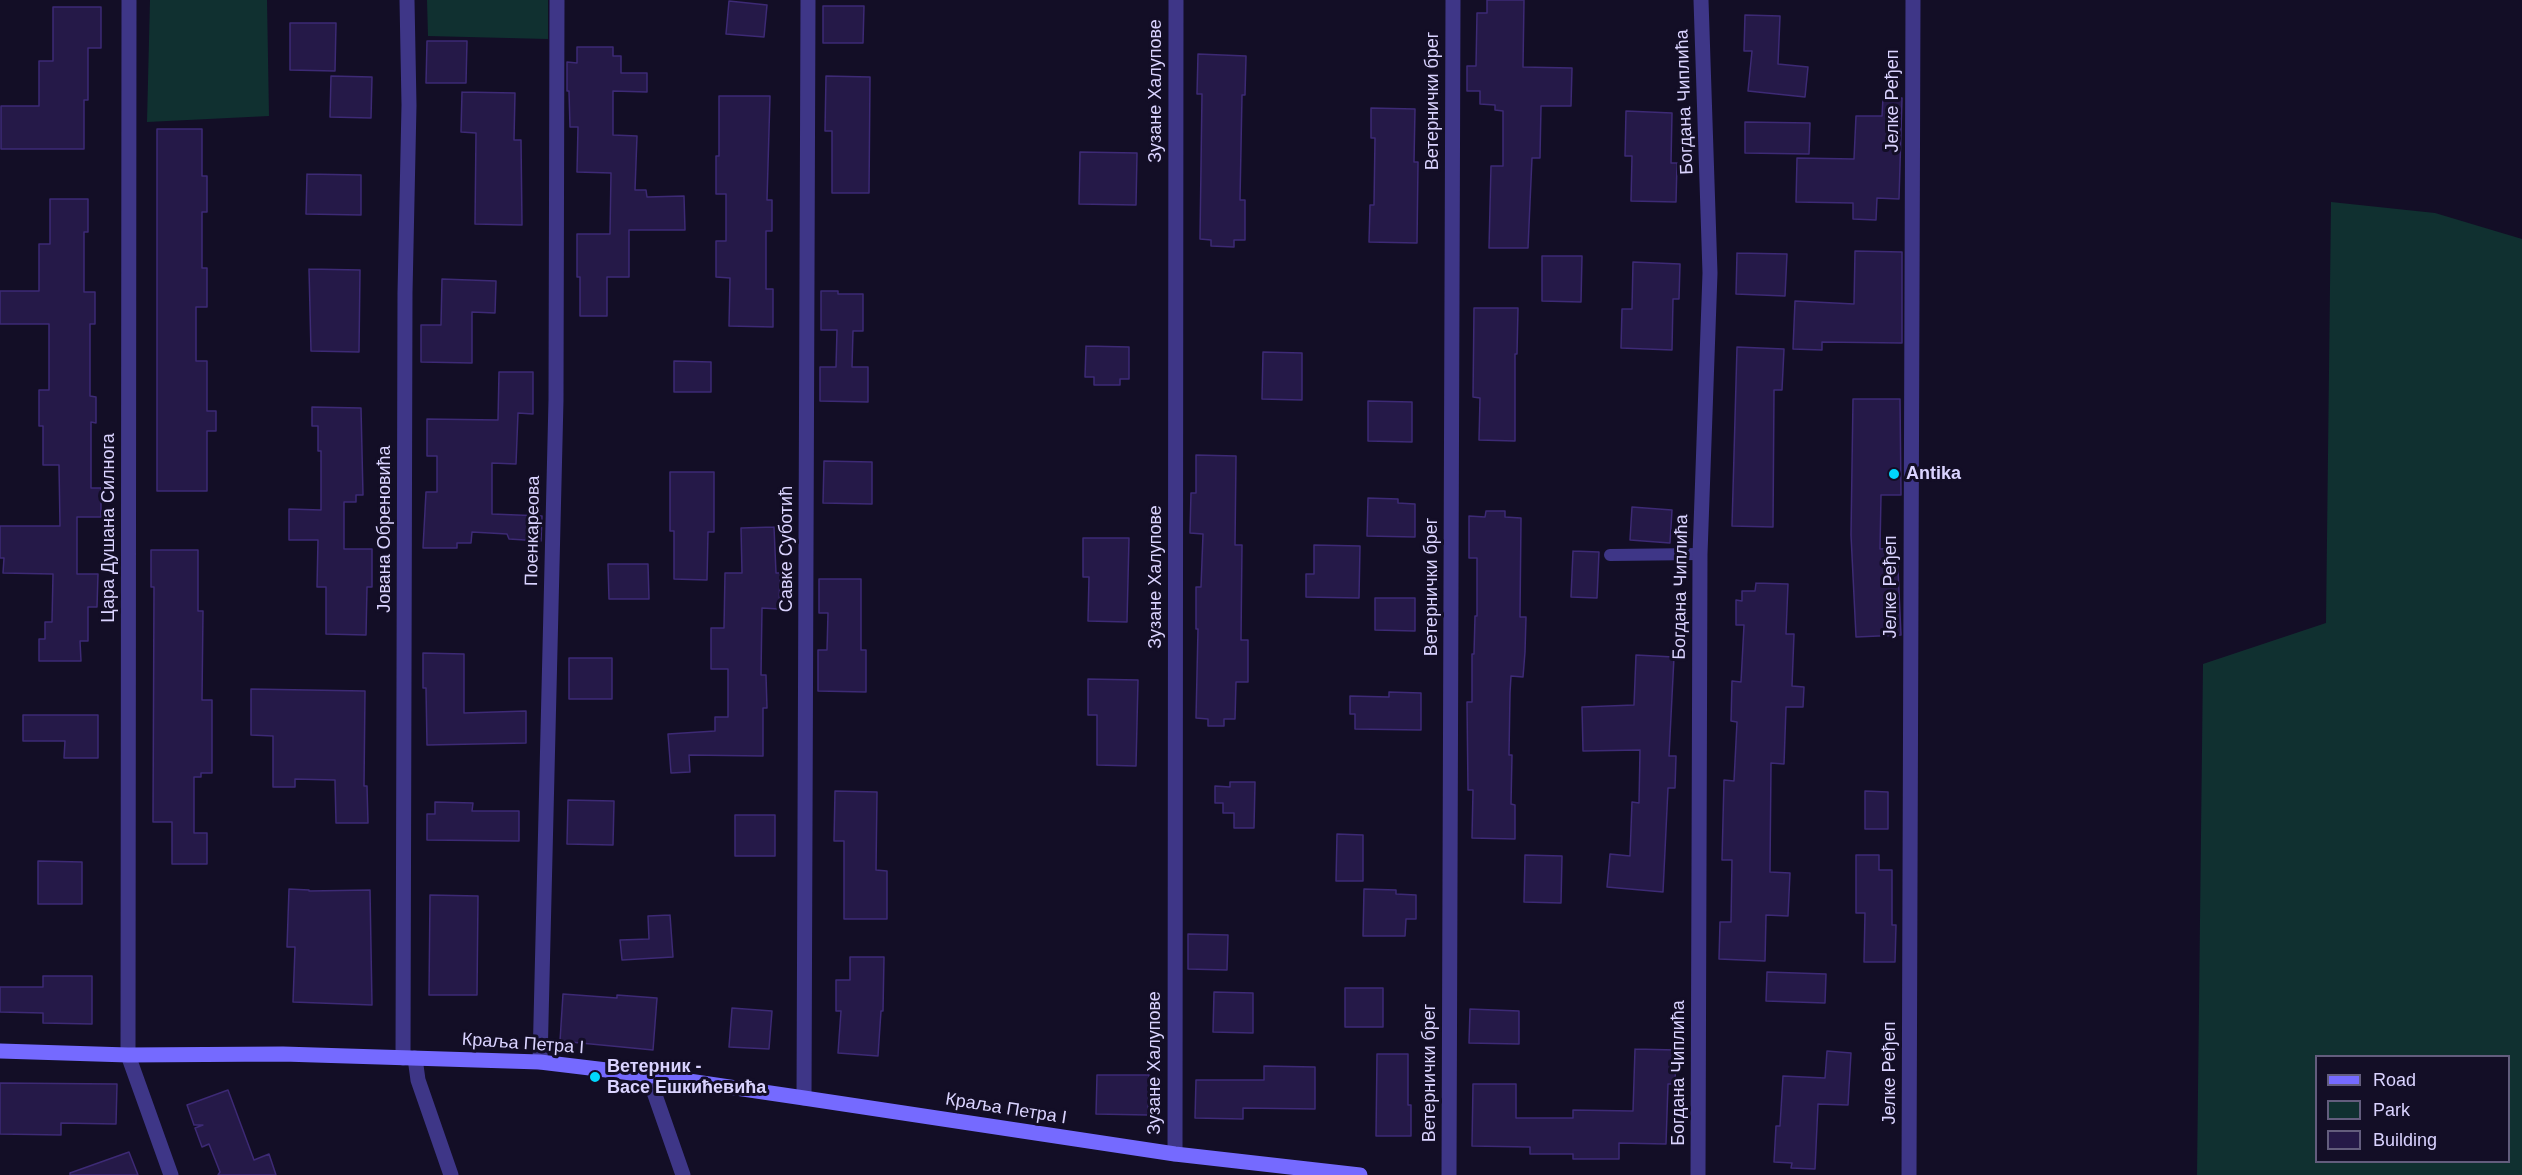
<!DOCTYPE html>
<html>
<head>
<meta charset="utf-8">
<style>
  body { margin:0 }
  #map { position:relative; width:2522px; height:1175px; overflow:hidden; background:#130e26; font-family:Arial,sans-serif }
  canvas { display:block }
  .legend { position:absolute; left:2315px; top:1055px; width:195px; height:108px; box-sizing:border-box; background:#130e26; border:2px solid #635d7d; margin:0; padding:8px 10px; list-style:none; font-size:18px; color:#dad3ff }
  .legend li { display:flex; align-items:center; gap:12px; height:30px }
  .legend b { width:30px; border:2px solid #635d7d }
</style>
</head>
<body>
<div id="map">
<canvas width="2522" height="1175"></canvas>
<ul class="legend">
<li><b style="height:8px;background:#756aff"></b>Road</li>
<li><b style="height:16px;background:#103030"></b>Park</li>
<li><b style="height:16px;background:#251948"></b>Building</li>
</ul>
</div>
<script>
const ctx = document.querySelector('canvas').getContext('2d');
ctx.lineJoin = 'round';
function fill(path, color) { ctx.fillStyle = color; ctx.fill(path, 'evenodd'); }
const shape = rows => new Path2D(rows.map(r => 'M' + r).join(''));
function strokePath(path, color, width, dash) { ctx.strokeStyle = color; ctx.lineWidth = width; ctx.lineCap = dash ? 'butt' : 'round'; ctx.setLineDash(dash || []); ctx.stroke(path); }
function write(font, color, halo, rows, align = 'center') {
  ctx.font = font + ' Arial,sans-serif'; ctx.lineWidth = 6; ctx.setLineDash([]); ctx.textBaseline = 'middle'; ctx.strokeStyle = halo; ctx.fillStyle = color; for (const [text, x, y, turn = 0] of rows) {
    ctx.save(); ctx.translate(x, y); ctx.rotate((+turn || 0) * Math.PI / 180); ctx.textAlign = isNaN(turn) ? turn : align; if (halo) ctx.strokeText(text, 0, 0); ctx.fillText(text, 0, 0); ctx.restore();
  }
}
fill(shape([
  [150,0,267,0,269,116,147,122],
  [427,0,548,0,548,39,428,36],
  [2331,202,2435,213,2522,239,2522,1175,2197,1175,2203,664,2326,623],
  [2316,1056,2508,1056,2508,1162,2316,1162]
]), '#103030');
const building = shape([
  [1487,0,1524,0,1523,67,1572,68,1571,106,1541,106,1540,158,1532,158,1528,248,1489,248,1491,166,1503,166,1503,111,1495,110,1495,105,1480,104,1480,91,1467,91,1467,66,1476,66,1477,13,1487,13,1487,0],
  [729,1,767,5,764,37,726,34,729,1],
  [823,6,864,6,863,43,823,43,823,6],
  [53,7,101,7,101,48,88,48,88,100,84,100,84,149,1,149,1,106,39,106,39,61,53,61,53,7],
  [1745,15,1780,16,1778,64,1808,67,1805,97,1748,91,1752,51,1744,51,1745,15],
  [290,23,336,23,335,71,290,70,290,23],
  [427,41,467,41,466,83,426,83,427,41],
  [577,47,613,47,613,56,621,56,621,73,647,73,647,92,613,91,613,135,637,136,635,190,646,190,647,197,684,196,685,230,629,230,629,277,607,277,607,316,580,316,580,277,577,277,577,234,610,234,611,173,577,172,578,127,570,127,569,91,567,91,567,62,577,63,577,47],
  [1198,54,1246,56,1245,95,1242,95,1240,200,1245,200,1245,240,1234,240,1234,247,1211,246,1211,240,1200,239,1202,94,1197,94,1198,54],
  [331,76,372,77,371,118,330,117,331,76],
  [826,76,870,77,869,193,832,193,832,131,825,131,826,76],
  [462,92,515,93,514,140,521,140,522,225,475,224,476,133,461,132,462,92],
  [719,96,770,96,767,200,772,200,772,231,766,231,766,289,773,289,773,327,729,326,730,278,716,277,716,241,726,241,726,194,716,194,716,156,719,156,719,96],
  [1883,98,1902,98,1899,199,1877,198,1876,220,1853,219,1853,203,1796,202,1797,158,1854,159,1856,116,1882,116,1883,98],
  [1371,108,1415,109,1414,162,1418,162,1417,243,1369,242,1370,205,1374,205,1375,138,1371,138,1371,108],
  [1626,111,1672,113,1671,163,1677,163,1676,202,1631,201,1632,156,1625,156,1626,111],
  [1745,122,1810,123,1809,154,1745,153,1745,122],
  [157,129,202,129,202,176,207,176,207,212,202,212,202,268,207,268,207,307,196,307,196,361,207,361,207,411,216,411,216,431,207,431,207,491,157,491,157,129],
  [1080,152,1137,153,1136,205,1079,204,1080,152],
  [307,174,361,175,361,215,306,214,307,174],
  [50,199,88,199,88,232,84,232,84,292,95,292,95,324,90,324,90,396,96,397,96,423,91,422,91,488,101,488,101,517,77,517,77,574,98,574,97,607,88,607,88,641,80,641,81,661,39,661,39,639,45,639,45,622,52,622,53,574,3,573,4,558,0,558,0,526,60,526,59,465,43,465,43,426,39,426,39,390,49,390,49,324,0,324,0,291,39,291,39,244,50,244,50,199],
  [1855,251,1902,252,1902,343,1822,342,1822,350,1793,349,1795,301,1854,304,1855,251],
  [1737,253,1787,254,1785,296,1736,294,1737,253],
  [1542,256,1582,256,1581,302,1542,301,1542,256],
  [1633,262,1680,264,1679,299,1673,299,1672,350,1621,348,1622,309,1632,309,1633,262],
  [309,269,360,270,359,352,311,351,309,269],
  [442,279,496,281,495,313,472,312,472,363,421,362,421,325,441,325,442,279],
  [821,291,838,291,838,294,863,294,863,331,853,331,852,367,868,367,868,402,820,401,820,367,836,367,837,330,821,330,821,291],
  [1474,308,1518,308,1517,354,1515,354,1515,441,1479,440,1480,398,1473,397,1474,308],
  [1086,346,1129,347,1129,379,1120,379,1120,385,1094,385,1094,377,1085,377,1086,346],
  [1737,347,1784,349,1782,390,1774,390,1773,527,1732,526,1737,347],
  [1263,352,1302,353,1302,400,1262,399,1263,352],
  [674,361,711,362,711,392,674,392,674,361],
  [499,372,533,372,533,414,518,413,516,464,492,463,492,514,542,516,541,541,509,539,507,534,472,532,471,543,457,543,457,548,423,548,426,492,437,492,437,456,427,456,427,419,498,420,499,372],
  [1853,399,1900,399,1901,495,1881,495,1880,549,1897,548,1901,635,1856,637,1851,535,1853,399],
  [1368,401,1412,402,1412,442,1368,441,1368,401],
  [312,407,361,408,363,495,356,495,356,502,344,502,344,549,372,549,372,587,367,587,366,635,326,634,326,587,317,587,318,540,289,540,289,509,321,510,321,451,318,451,318,426,312,426,312,407],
  [1196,455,1236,456,1235,545,1242,545,1241,640,1248,640,1248,682,1236,682,1235,719,1224,719,1224,726,1208,726,1208,719,1196,718,1198,629,1196,629,1196,587,1201,587,1203,534,1190,533,1191,493,1196,493,1196,455],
  [824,461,872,462,872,504,823,503,824,461],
  [670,472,714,472,714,532,708,532,707,580,674,579,674,531,670,531,670,472],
  [1368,498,1398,499,1398,503,1415,504,1415,537,1367,536,1368,498],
  [1632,507,1672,510,1670,543,1630,540,1632,507],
  [1486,511,1505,511,1505,517,1521,518,1520,617,1526,617,1525,652,1523,677,1511,676,1510,693,1509,755,1512,755,1511,804,1515,805,1515,839,1472,838,1473,790,1468,790,1467,702,1472,702,1472,654,1474,654,1475,616,1477,616,1477,558,1469,558,1469,516,1485,517,1486,511],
  [774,527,776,573,780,573,779,609,762,608,761,675,766,675,767,708,763,708,763,756,689,755,690,772,671,773,668,734,715,731,715,717,728,717,728,669,711,669,711,628,724,628,725,573,742,573,741,528,774,527],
  [1083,538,1129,538,1127,622,1088,621,1089,577,1083,577,1083,538],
  [1314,545,1360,546,1359,598,1306,597,1306,574,1314,574,1314,545],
  [151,550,198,550,198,611,203,611,202,700,212,700,212,773,201,773,201,777,194,777,194,833,207,833,207,864,172,864,172,822,153,822,154,587,151,587,151,550],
  [1573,551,1599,552,1597,598,1571,597,1573,551],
  [608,564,648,564,649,599,609,599,608,564],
  [819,579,861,579,861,650,866,650,866,692,818,691,818,650,827,650,828,613,819,613,819,579],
  [1756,583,1788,584,1786,634,1794,634,1792,686,1804,687,1803,707,1786,707,1784,764,1771,763,1770,872,1790,873,1788,916,1766,915,1765,961,1719,959,1720,922,1731,922,1732,860,1722,860,1724,780,1734,781,1737,722,1731,721,1732,681,1741,682,1744,625,1736,625,1736,600,1742,601,1742,591,1755,591,1756,583],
  [1375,598,1415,598,1415,631,1375,630,1375,598],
  [423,653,464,654,464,713,526,711,526,743,427,745,426,688,423,688,423,653],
  [1636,655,1674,657,1669,756,1676,756,1675,788,1668,788,1663,892,1607,887,1610,854,1630,856,1632,802,1639,803,1640,750,1583,751,1582,707,1634,705,1636,655],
  [569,658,612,658,612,699,569,699,569,658],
  [1088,679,1138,680,1136,766,1097,765,1097,715,1088,715,1088,679],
  [251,689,365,691,364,786,367,786,368,823,336,823,335,780,295,779,295,787,273,787,273,736,251,735,251,689],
  [1389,692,1421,693,1421,730,1355,729,1355,714,1350,714,1350,696,1389,697,1389,692],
  [23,715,98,715,98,758,64,758,65,741,23,741,23,715],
  [1230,782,1255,782,1254,828,1234,828,1234,813,1223,813,1223,803,1215,803,1215,786,1230,787,1230,782],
  [835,791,877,792,876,870,887,871,887,919,844,919,844,841,834,841,835,791],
  [1865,791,1888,792,1888,829,1865,829,1865,791],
  [568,800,614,801,613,845,567,844,568,800],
  [435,802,473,803,472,811,519,811,519,841,427,840,427,814,435,814,435,802],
  [735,815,775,815,775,856,735,856,735,815],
  [1337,834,1363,835,1363,881,1336,881,1337,834],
  [1525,855,1562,856,1561,903,1524,902,1525,855],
  [1856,855,1879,855,1879,870,1892,870,1892,925,1896,925,1895,962,1864,962,1865,913,1856,913,1856,855],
  [38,861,82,862,82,904,38,904,38,861],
  [289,889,309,890,309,891,370,890,372,1005,293,1002,295,947,287,947,289,889],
  [1364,889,1396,890,1396,894,1416,895,1416,919,1406,919,1405,936,1363,936,1364,889],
  [430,895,478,896,477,995,429,995,430,895],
  [670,915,673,957,622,960,620,940,649,939,648,916,670,915],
  [1188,934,1228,935,1227,970,1188,969,1188,934],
  [850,957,884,957,883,1011,881,1011,878,1056,838,1053,841,1011,836,1011,836,980,850,980,850,957],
  [1767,972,1826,974,1825,1003,1766,1001,1767,972],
  [43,976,92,976,92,1024,43,1023,43,1013,0,1012,0,987,43,987,43,976],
  [1345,988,1383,988,1383,1027,1345,1027,1345,988],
  [1214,992,1253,993,1253,1033,1213,1032,1214,992],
  [563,994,617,998,617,995,657,998,653,1050,560,1041,563,994],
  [732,1008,772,1011,769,1049,729,1047,732,1008],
  [1470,1009,1519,1011,1519,1044,1469,1043,1470,1009],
  [1635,1049,1676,1050,1675,1084,1668,1084,1666,1144,1619,1143,1619,1159,1573,1159,1573,1154,1530,1154,1530,1147,1472,1146,1473,1084,1516,1084,1516,1118,1573,1118,1573,1110,1633,1111,1635,1049],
  [1827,1051,1851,1053,1848,1105,1818,1104,1815,1169,1791,1168,1792,1163,1774,1162,1776,1126,1780,1126,1783,1076,1825,1078,1827,1051],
  [1377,1054,1408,1054,1408,1105,1411,1105,1411,1136,1376,1136,1377,1054],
  [1264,1066,1315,1067,1315,1109,1243,1108,1243,1119,1195,1118,1196,1080,1264,1080,1264,1066],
  [1097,1075,1149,1075,1148,1115,1096,1114,1097,1075],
  [0,1083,117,1084,116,1124,61,1123,61,1135,0,1134,0,1083],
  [228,1090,254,1160,269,1154,276,1175,218,1175,220,1172,209,1144,202,1147,195,1128,203,1125,194,1125,187,1105,228,1090],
  [129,1152,138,1175,70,1175,70,1173,129,1152]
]);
fill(building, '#251948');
strokePath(building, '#3d2a75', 1.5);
strokePath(shape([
  [1610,555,1700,554]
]), '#3e3687', 12);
strokePath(shape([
  [129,0,128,1055,171,1175],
  [403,1058,405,293,409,105,407,0],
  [415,1058,418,1080,451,1175],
  [540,1062,556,400,557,0],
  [648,1075,683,1175],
  [804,1098,808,0],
  [1175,1154,1176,0],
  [1449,1175,1453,0],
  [1698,1175,1700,554,1710,273,1701,0],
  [1909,1175,1913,0]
]), '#3e3687', 15);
strokePath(shape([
  [0,1051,128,1055,283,1054,540,1062,648,1075,804,1098,1175,1154,1360,1175]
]), '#756aff', 15);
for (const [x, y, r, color] of [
  [1894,474,6,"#00d7fe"],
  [595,1077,6,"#00d7fe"]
]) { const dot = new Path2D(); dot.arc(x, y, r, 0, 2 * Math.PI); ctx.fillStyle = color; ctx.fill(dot); strokePath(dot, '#130e26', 2); }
write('18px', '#dad3ff', '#130e26', [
  ["Зузане Халупове",1156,91,-90],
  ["Ветернички брег",1433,101,-90],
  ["Јелке Ређеп",1893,101,-90],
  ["Богдана Чиплића",1685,102,-92],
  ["Цара Душана Силнога",109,528,-90],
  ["Јована Обреновића",385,529,-90],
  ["Поенкареова",533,531,-89],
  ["Савке Суботић",787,549,-90],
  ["Зузане Халупове",1156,577,-90],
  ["Ветернички брег",1432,587,-90],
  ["Богдана Чиплића",1681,587,-89],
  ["Јелке Ређеп",1891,587,-90],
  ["Краља Петра I",523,1044,4],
  ["Зузане Халупове",1155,1063,-90],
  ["Ветернички брег",1430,1073,-90],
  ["Богдана Чиплића",1679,1073,-90],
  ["Јелке Ређеп",1890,1073,-90],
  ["Краља Петра I",1006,1109,9]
]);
write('bold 18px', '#dad3ff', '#130e26', [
  ["Antika",1906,474],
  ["Ветерник -",607,1067],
  ["Васе Ешкићевића",607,1088]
], 'left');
</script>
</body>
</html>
